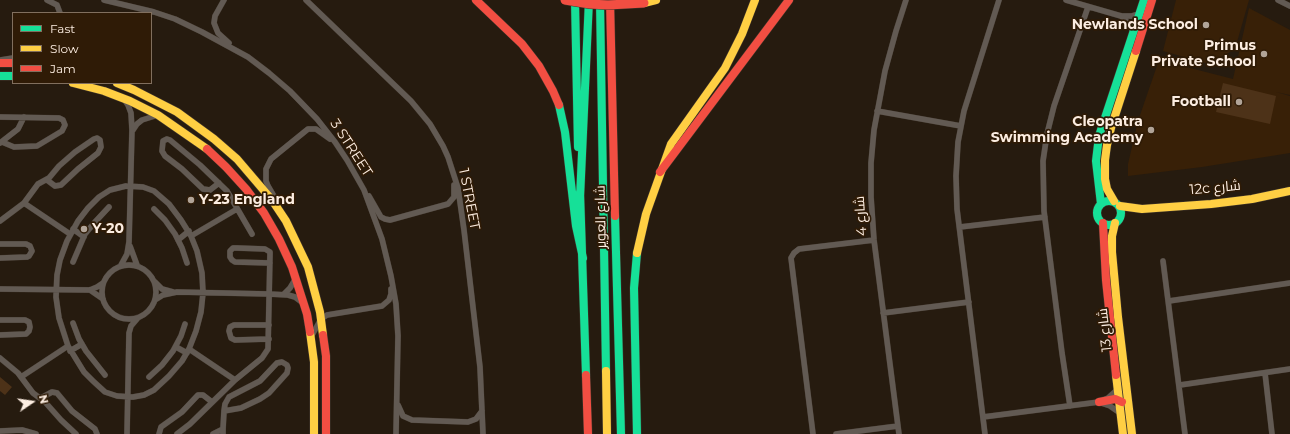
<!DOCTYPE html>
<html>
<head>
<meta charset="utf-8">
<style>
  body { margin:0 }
  #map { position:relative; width:1290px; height:434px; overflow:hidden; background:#261b0f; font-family:Montserrat,sans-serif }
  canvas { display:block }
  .legend { position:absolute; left:12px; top:12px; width:140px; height:72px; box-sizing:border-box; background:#2f1b06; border:1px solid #816f5e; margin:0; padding:5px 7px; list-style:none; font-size:12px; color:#fcede1 }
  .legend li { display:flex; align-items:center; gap:8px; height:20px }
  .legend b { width:20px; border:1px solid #816f5e }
  .north { position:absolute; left:12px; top:382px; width:40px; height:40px; -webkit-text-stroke:3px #2f1b06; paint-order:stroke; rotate:77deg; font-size:11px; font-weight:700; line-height:16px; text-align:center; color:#fcede1 }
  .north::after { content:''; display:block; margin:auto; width:14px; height:18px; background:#fcede1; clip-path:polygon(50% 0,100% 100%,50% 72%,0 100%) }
</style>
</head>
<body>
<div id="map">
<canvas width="1290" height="434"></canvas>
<ul class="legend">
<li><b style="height:5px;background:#16e098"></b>Fast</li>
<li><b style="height:5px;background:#ffcf43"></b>Slow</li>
<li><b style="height:5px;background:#f24e42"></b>Jam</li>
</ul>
<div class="north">N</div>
</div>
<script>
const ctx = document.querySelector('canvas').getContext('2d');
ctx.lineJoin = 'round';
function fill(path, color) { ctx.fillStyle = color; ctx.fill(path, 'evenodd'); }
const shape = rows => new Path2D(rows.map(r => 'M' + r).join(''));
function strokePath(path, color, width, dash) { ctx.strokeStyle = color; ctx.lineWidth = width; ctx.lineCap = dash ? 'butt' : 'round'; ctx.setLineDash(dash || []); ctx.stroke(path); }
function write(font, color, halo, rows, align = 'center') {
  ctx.font = font + ' Montserrat,Cairo,sans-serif'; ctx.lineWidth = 3.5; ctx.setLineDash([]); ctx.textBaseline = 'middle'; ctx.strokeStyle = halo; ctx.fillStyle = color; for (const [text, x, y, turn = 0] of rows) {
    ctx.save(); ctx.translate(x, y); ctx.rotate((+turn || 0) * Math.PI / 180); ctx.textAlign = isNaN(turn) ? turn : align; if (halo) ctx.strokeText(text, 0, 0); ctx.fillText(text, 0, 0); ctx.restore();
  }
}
fill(shape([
  [1176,0,1249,0,1235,49,1209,64,1163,51],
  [1249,8,1290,30,1290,95,1276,92,1290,96,1290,153,1202,167,1128,176,1128,164,1138,121,1159,60,1233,79]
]), '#382007');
fill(shape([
  [1223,83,1276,96,1270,124,1216,112],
  [0,377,12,387,5,395,0,391]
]), '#4d3218');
const street = shape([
  [47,0,57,5,60,13],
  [104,0,154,12,175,19,202,32,248,57,269,73,290,91,317,119,335,142,347,160,364,190,382,239,391,276,396,304,398,336,396,434],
  [224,0,215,16,214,23,218,33,229,43],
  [306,0,411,101,430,124,443,146,448,157,458,188,464,230,480,367,483,434],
  [1066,0,1121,16,1132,16,1139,14],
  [1278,0,1290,6],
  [1121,16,1129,24,1133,32],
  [0,60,13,58],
  [877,111,961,126],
  [0,117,59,118,63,120,65,125,62,131,37,146,14,147,2,142],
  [133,130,137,124,142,120,158,115],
  [0,143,18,129,24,117],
  [219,183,210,190,203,189,182,169,165,156,162,151,163,141,167,139,170,140,200,165,227,191,252,234],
  [126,186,143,187,154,191,169,204,181,220,191,236,197,251,202,273,203,293,201,312,196,331,189,349,182,361,169,376,154,390,144,395,133,397,117,396,105,392,93,381,84,372,68,346,59,318,56,297,57,275,60,260,67,241,78,221,88,208,99,197,110,190,126,186],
  [369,196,381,217,385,219,390,220,448,204,454,197,454,185],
  [24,203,70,234],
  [278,203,268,186,266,181,266,169,271,159,308,129,316,129,330,139],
  [154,209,165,220,175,234,182,248,187,263],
  [0,221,24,203,38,184,49,178,59,166,75,152,94,139,97,138,100,140,101,147,98,153,78,169,61,185,55,186,47,180],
  [960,227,1045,217],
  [73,229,84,237],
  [191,236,237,209],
  [178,240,189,231],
  [0,244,26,244,30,246,32,251,29,256,27,257,0,258],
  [130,246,137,265],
  [1163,261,1185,434],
  [73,262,85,234,95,222,109,207],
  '102 292a27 27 0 1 1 54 0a27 27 0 1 1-54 0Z',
  [121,265,127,254,129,242,132,130,131,113,128,105,124,99],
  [155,282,162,289,173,292],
  [0,289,90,290,97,287,103,283],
  [90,290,103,299],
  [284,294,290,288,296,278],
  [155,300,163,295,177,292,269,294,288,295,295,297,303,303],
  [1169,301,1290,283],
  [883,313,969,302],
  [0,320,25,320,29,322,30,327,29,331,26,334,0,335],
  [73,323,79,339,86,351,105,375],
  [311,337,321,319,327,315,382,306,389,300,391,294,391,289],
  [269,339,235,340,231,338,229,331,230,327,234,325,269,325],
  [176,347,187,353],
  [189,349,235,380],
  [70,351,82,344],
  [0,358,18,373,33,393,45,402,61,420,76,434],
  [1265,373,1272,434],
  [21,377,68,346],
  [149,377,162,365,173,351,181,336,185,324],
  [1180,385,1290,369],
  [41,398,52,392,57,393,72,411,95,429,97,434],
  [1101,403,1110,406,1120,413],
  [398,405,403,416,412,420,468,422,476,419,482,411],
  [1070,406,1062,353,1044,211,1043,161,1047,134,1054,106,1088,7],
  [983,417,1099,402,1108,398,1118,389],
  [0,431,22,430,36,434],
  [127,434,129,333,131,326,137,319],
  [159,434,161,427,182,412,198,395,203,395,212,402],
  [177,434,190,424,235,380,262,358,268,349,270,254,270,252,265,249,237,248,233,248,230,251,230,257,232,260,235,262,270,263],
  [213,434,223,429],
  [223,434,223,429,224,411,225,404,229,397,260,381,277,363,282,362,287,365,288,368,287,373,269,393,260,399,241,408,224,411],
  [813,434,791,258,794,253,799,249,874,240],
  [836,434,898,426],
  [899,434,874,240,871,197,871,163,874,130,885,71,896,31,906,0],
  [985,434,957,209,956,176,958,142,964,111,999,0]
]);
const fast = shape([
  [575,0,578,147],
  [600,0,606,371],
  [0,76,13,76],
  [559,105,565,132,576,226,583,258],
  [580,192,586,375],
  [580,198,589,0],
  '1097 213a12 12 0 1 1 24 0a12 12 0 1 1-24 0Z',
  [1101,204,1096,161,1099,136,1144,0],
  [615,216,621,434],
  [637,253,634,288,637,434]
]);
const slow = shape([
  [644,3,656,0],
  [73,83,104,91,130,101,158,115,207,149],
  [117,83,134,90,177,112,214,139,237,159,272,200,286,221,308,267,320,312,323,335],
  [1114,201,1107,189,1105,179,1105,160,1107,145,1111,128,1136,51],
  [1120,206,1142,209,1211,204,1252,199,1290,191],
  [1115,223,1112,236,1112,252,1118,317,1132,434],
  [637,253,646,214,671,144,725,68,742,34,755,0],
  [310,332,314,362,314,434],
  [606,371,607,434],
  [1116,375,1123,434]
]);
const jam = shape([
  [476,0,522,44,539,66,553,91,559,105],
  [610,0,615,216],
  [1136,51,1152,0],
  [0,63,13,63],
  [207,149,226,167,246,189,264,213,279,239,292,267,307,314,310,332],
  [660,172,789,0],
  [1103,223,1106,280,1116,375],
  [323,335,326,356,326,434],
  [586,375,588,434],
  [1099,402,1115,399,1122,402]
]);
strokePath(street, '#42382e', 6);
strokePath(fast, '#42382e', 9);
strokePath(slow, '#42382e', 9);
strokePath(jam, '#42382e', 9);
strokePath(street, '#625a53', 5.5);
strokePath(fast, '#16e098', 8);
strokePath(slow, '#ffcf43', 8);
strokePath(jam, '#f24e42', 8);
const jamBridge = shape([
  [565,0,590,4,608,5,644,3]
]);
strokePath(jamBridge, '#42382e', 10, []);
strokePath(jamBridge, '#f24e42', 9);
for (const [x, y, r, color] of [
  [1206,25,4,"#b1a498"],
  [1264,54,4,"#b1a498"],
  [1239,102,4,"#b1a498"],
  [1151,130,4,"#b1a498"],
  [191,200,4,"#b1a498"],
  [84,229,4,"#b1a498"]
]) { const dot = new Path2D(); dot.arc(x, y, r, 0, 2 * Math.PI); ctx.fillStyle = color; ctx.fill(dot); strokePath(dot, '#2f1b06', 1.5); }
write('bold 14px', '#fcede1', '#2f1b06', [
  ["Newlands School",1198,25],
  ["Primus",1256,46],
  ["Private School",1256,62],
  ["Football",1231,102],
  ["Cleopatra",1143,122],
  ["Swimming Academy",1143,138],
  ["Y-23 England",199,200,"left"],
  ["Y-20",92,229,"left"]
], 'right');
write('14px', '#fcede1', '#2f1b06', [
  ["3 STREET",351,148,57],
  ["12c شارع",1215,188,-5],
  ["1 STREET",469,199,79],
  ["شارع 4",861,216,-94],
  ["شارع العوير",601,217,-91],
  ["شارع 13",1105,330,-96]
]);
</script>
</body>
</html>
